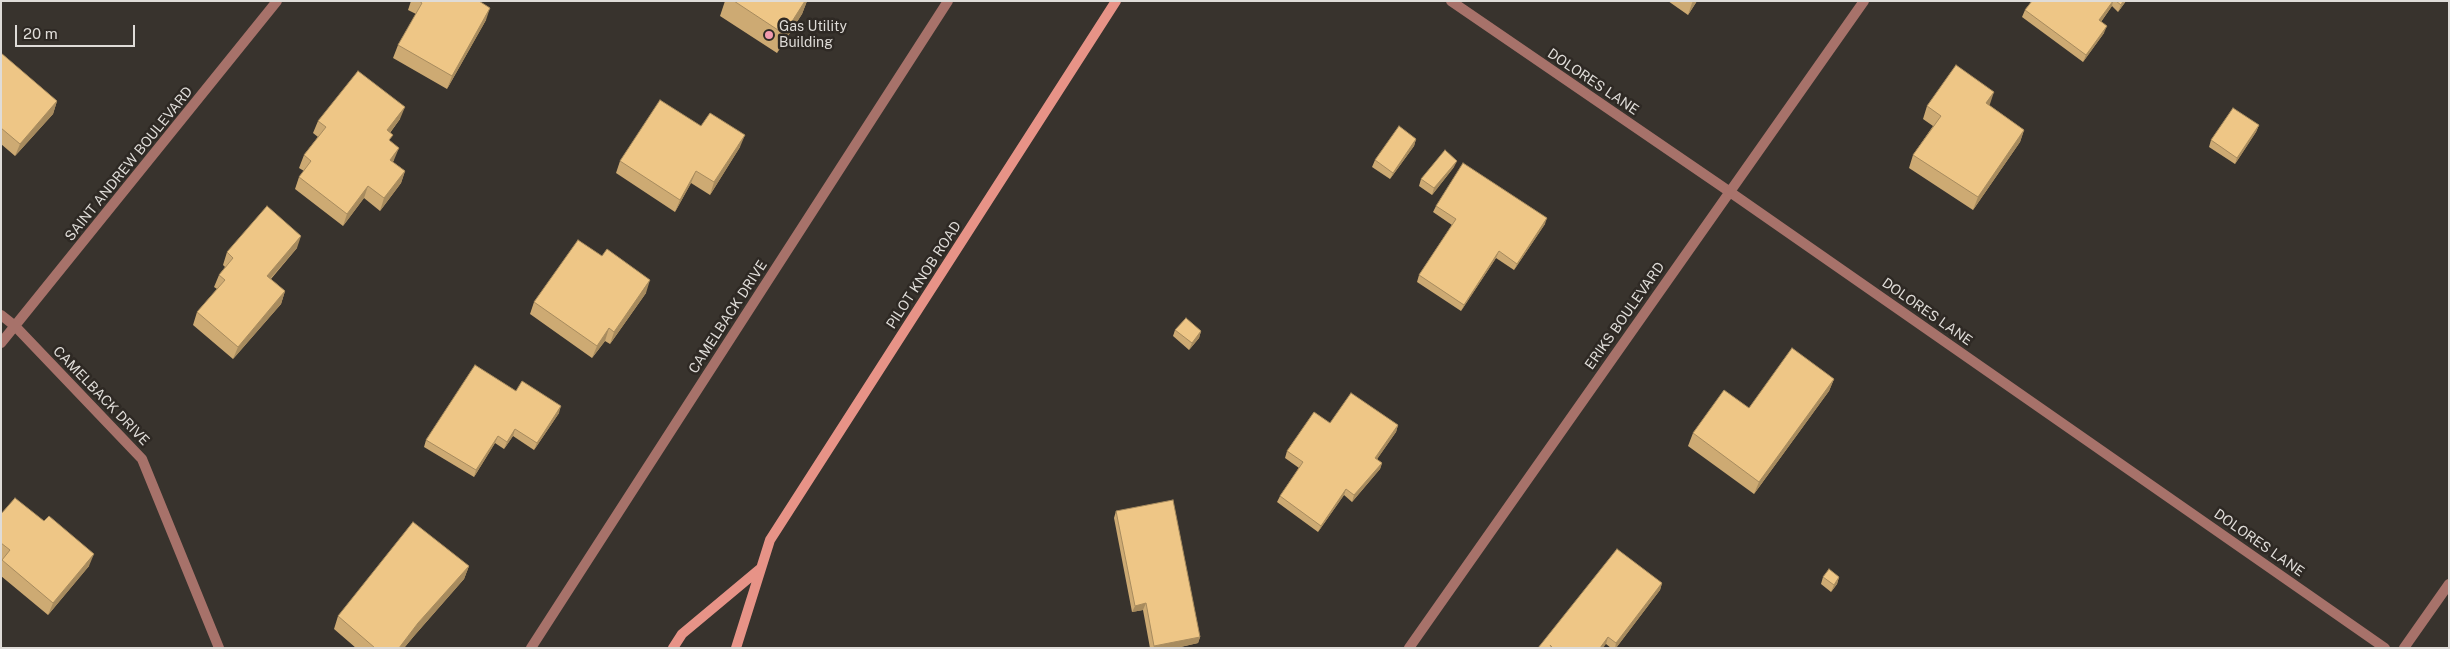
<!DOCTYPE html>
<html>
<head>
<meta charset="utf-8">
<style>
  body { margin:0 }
  #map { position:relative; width:2450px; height:649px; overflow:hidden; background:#38332d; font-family:"Public Sans",sans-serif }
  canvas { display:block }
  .frame { position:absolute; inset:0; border:2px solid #dfdcd8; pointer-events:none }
  .scale { position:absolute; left:15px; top:25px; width:120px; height:22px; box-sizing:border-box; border:2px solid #dfdcd8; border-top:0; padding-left:6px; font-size:15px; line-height:18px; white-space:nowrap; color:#dfdcd8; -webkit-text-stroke:4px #2e2924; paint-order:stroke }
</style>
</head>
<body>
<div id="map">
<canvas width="2450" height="649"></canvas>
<div class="frame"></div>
<div class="scale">20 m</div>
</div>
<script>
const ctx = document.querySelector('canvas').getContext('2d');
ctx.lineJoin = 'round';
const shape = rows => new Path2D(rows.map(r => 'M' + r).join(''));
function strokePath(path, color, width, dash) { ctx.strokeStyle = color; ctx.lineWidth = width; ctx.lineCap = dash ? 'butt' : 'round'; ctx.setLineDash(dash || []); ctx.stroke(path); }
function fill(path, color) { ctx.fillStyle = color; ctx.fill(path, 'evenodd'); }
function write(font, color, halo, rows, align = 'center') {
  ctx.font = font + ' "Public Sans",sans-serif'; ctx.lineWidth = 5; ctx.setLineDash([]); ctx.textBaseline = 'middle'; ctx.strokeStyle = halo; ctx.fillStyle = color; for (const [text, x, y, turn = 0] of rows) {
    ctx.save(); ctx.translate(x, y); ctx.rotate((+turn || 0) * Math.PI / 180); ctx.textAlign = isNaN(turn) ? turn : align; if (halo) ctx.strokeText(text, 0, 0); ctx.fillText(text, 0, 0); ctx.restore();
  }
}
strokePath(shape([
  [1451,1,1730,192,2385,648],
  [1,315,15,326,142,459,219,648],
  [1,343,277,1],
  [531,648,948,1],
  [1409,648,1864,1],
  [2404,648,2449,584]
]), '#a7726a', 10);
strokePath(shape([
  [673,648,682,634,761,568],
  [736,648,770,540,1116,1]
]), '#e79387', 10);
fill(shape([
  [411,1,479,1,486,20,447,89,393,58,398,45,416,14,408,10],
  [725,1,807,1,802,14,777,53,720,16],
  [1668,1,1697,1,1688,15],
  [2032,1,2126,1,2118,12,2112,6,2101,22,2104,33,2083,62,2022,17,2025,10],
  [1,53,57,101,53,114,15,156,1,144],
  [1990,104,1989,105,2024,130,2020,142,1973,210,1909,168,1913,155,1933,126,1923,119,1927,106],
  [400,119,390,133,390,142,394,160,393,162,405,171,401,183,380,211,364,198,343,226,295,189,299,177,304,171,299,168,304,155,318,137,313,133,318,121],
  [2259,125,2256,132,2235,164,2209,147,2211,140],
  [701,126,740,147,710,195,691,183,675,212,616,173,620,161],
  [1416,139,1414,146,1390,179,1372,167,1375,160],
  [1454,167,1432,195,1419,186,1421,179],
  [1436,206,1545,224,1514,270,1496,258,1461,311,1417,282,1419,275,1452,225,1433,212],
  [297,248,271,279,285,291,281,304,233,359,193,325,197,312,217,289,214,287,219,275,225,267,223,265,227,252],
  [646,293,610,344,605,341,592,358,530,314,534,302],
  [1175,330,1201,331,1199,338,1189,350,1173,336],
  [1834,379,1829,391,1754,494,1688,446,1693,433,1749,408],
  [516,391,559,413,534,450,513,436,504,449,495,443,474,477,424,447,426,440],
  [1330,423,1398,425,1396,432,1377,459,1382,463,1380,469,1352,502,1344,495,1318,532,1277,502,1280,496,1299,468,1285,458,1287,451],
  [1116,511,1200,637,1198,643,1176,648,1150,648,1143,610,1132,612,1114,518],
  [1,514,89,566,48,615,1,576,1,562,2,560,1,559],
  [469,566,464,579,414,636,404,648,356,648,334,629,338,616],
  [1823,577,1839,577,1837,584,1831,592,1821,584],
  [1662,583,1660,590,1616,648,1611,648,1606,644,1538,648]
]), '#cdaa73');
fill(shape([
  [805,1,807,1,802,14,777,53,784,34],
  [1693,1,1697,1,1688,15,1692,3],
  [2113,1,2112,6,2097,27,2099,20],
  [2123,1,2126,1,2118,12,2121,5],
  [490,8,486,20,447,89,452,76],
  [2107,26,2104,33,2083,62,2086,55],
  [1994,92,1990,104,1982,116,1986,103],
  [57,101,53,114,15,156,20,144],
  [405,107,400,119,382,143,387,130],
  [2259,125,2256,132,2235,164,2237,158],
  [2024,130,2020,142,1973,210,1978,197],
  [745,135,740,147,710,195,714,182],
  [1416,139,1414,146,1390,179,1393,173],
  [399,148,394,160,385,172,390,160],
  [1457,161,1454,167,1432,195,1434,188],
  [405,171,401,183,380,211,384,198],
  [696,171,691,183,675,212,680,200],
  [368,186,364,198,343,226,347,214],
  [1547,218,1545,224,1514,270,1517,264],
  [301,236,297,248,262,288,267,276],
  [1499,251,1496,258,1461,311,1464,305],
  [650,280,646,293,610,344,614,332],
  [285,291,281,304,233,359,238,347],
  [609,328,605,341,592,358,597,346],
  [1201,331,1199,338,1189,350,1192,343],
  [1834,379,1829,391,1754,494,1759,482],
  [561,406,559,413,534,450,537,443],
  [1398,425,1396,432,1373,465,1375,458],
  [515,429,513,436,504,449,507,442],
  [498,436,495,443,474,477,476,470],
  [1382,463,1380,469,1352,502,1354,495],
  [1346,489,1344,495,1318,532,1321,526],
  [94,554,89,566,48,615,53,603],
  [469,566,464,579,414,636,404,648,399,648,418,623],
  [1839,577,1837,584,1831,592,1834,585],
  [1662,583,1660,590,1616,648,1615,648,1616,643],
  [1146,603,1143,610,1132,612,1135,606],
  [1200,637,1198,643,1176,648,1153,648,1154,646],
  [1608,637,1606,644,1603,648,1600,648]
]), '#a78b5e');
const building = shape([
  [419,1,479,1,490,8,452,76,398,45,422,3,419,1],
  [734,1,805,1,784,34,734,1],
  [2032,1,2113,1,2099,20,2107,26,2086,55,2025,10,2032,1],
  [2116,1,2123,1,2121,5,2116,1],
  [1,53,57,101,20,144,1,128,1,53],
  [1956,65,1994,92,1986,103,2024,130,1978,197,1913,155,1941,116,1927,106,1956,65],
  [358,71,405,107,387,130,393,135,389,140,399,148,390,160,405,171,384,198,368,186,347,214,299,177,311,161,304,155,326,127,318,121,358,71],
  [660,100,701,126,710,113,745,135,714,182,696,171,680,200,620,161,660,100],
  [2233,108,2259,125,2237,158,2211,140,2233,108],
  [1399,126,1416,139,1393,173,1375,160,1399,126],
  [1445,150,1457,161,1434,188,1421,179,1445,150],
  [1463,163,1547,218,1517,264,1499,251,1464,305,1419,275,1456,219,1436,206,1463,163],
  [267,206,301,236,267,276,285,291,238,347,197,312,225,280,219,275,233,258,227,252,267,206],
  [578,240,602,256,607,249,650,280,614,332,609,328,597,346,534,302,578,240],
  [1186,318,1201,331,1192,343,1175,330,1186,318],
  [1792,348,1834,379,1759,482,1693,433,1724,390,1749,408,1792,348],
  [475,365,516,391,522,381,561,406,537,443,515,429,507,442,498,436,476,470,426,440,475,365],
  [1351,393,1398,425,1375,458,1382,463,1354,495,1346,489,1321,526,1280,496,1303,462,1287,451,1314,412,1330,423,1351,393],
  [15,498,44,521,49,516,94,554,53,603,2,560,10,550,1,543,1,514,15,498],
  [1173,500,1200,637,1154,646,1146,603,1135,606,1116,511,1173,500],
  [413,522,469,566,418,623,399,648,375,648,338,616,413,522],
  [1617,549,1662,583,1616,643,1608,637,1600,648,1553,648,1550,645,1552,648,1538,648,1617,549],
  [1829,569,1839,577,1834,585,1823,577,1829,569]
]);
fill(building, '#eec686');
strokePath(building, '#a78b5e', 1);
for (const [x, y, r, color] of [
  [769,35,5,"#f29aae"]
]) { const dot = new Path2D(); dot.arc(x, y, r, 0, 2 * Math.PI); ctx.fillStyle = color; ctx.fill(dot); strokePath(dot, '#2e2924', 2); }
write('14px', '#dfdcd8', '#2e2924', [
  ["Gas Utility",779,27],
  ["Building",779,43]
], 'left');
write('14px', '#dfdcd8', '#2e2924', [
  ["DOLORES LANE",1593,82,34],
  ["SAINT ANDREW BOULEVARD",129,164,-51],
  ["PILOT KNOB ROAD",924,275,-57],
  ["DOLORES LANE",1927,312,35],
  ["ERIKS BOULEVARD",1625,316,-55],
  ["CAMELBACK DRIVE",728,317,-57],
  ["CAMELBACK DRIVE",101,396,46],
  ["DOLORES LANE",2259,543,35]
]);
</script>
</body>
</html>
